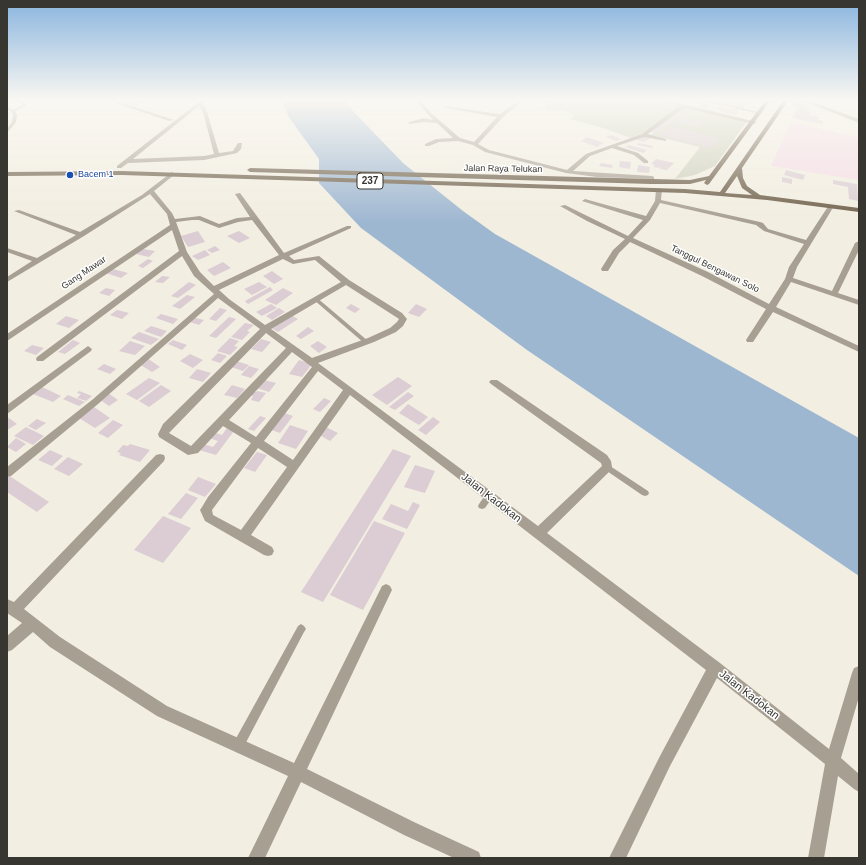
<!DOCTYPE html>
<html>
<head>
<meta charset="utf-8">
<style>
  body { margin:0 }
  #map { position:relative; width:866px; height:865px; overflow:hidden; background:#f2eee1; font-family:Arial,sans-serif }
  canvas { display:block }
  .frame { position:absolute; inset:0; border:8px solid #373631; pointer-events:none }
</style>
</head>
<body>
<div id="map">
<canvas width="866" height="865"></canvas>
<div class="frame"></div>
</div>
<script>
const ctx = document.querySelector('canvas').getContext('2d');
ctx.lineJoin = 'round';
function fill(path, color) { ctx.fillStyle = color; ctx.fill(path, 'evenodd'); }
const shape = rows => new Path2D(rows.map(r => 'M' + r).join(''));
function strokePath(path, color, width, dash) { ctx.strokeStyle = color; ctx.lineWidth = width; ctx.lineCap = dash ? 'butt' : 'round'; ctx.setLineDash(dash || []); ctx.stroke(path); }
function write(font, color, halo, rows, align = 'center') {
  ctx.font = font + ' Arial,sans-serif'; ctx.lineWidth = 3; ctx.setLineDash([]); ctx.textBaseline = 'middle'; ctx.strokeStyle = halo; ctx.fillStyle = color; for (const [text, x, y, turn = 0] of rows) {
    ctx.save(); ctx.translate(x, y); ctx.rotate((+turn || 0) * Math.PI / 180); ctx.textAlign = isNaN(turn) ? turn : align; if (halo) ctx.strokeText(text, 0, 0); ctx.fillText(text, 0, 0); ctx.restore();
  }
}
fill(shape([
  [791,122,859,138,859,180,771,166]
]), '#f5dce5');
fill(shape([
  [552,101,666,101,682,105,648,131,631,138,603,128,570,119,574,115,564,110,550,111,542,109],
  [686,106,748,120,715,166,695,175,675,179,700,147,651,135]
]), '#ced1bd');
fill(shape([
  [282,101,347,101,352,110,403,163,463,211,495,234,859,438,859,576,527,350,361,228,319,183,319,159,288,116]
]), '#9eb7d1');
fill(shape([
  [132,101,146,101,135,106,127,103],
  [704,101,708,102,706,104,710,105,706,109,699,107,702,105,697,104],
  [730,101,744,101,749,102,743,109,726,105],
  [794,102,811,106,810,107,806,107,805,108,810,109,808,111,811,112,809,115,820,117,818,120,823,121,822,124,792,118,795,112,807,114,795,112,798,107,791,106],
  [718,106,739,110,737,112,739,112,736,115,719,111,720,110,716,108],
  [679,110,686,112,657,133,651,132],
  [706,112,719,115,716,118,702,115],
  [682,116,692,119,704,121,698,127,677,122],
  [671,126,721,139,712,148,661,135],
  [611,135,621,139,616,141,606,137],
  [644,136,651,138,644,142,637,140],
  [587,137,604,143,597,147,581,141],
  [639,143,653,146,652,148,637,145],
  [629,145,647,150,643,153,625,147],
  [656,159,674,163,667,170,660,169,660,166,659,168,653,167,655,165,651,164],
  [620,161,631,162,630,169,619,167],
  [601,163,613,165,612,168,599,166],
  [638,165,650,167,649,173,637,172],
  [786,170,805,175,803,180,784,175],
  [782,177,792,179,792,184,782,182],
  [833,180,857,184,858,201,849,199,848,187,833,184],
  [198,231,205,242,188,247,181,236],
  [239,231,250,238,239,243,227,236],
  [215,246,220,250,212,253,207,250],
  [143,249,155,251,149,257,136,254],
  [205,250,210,255,198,260,192,256],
  [148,259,153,261,143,268,138,266],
  [223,262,231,268,214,276,207,270],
  [113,269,128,273,121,278,106,273],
  [272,271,283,279,274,284,263,276],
  [162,276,170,277,163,283,155,282],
  [189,282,196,285,178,298,171,296],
  [259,282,267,287,252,295,244,289],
  [270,287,273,290,248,304,245,301],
  [106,288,115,290,109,296,99,293],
  [283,288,293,293,276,305,265,300],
  [187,295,195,297,180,309,172,306],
  [271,304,277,308,262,316,256,312],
  [351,304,360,309,355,313,346,308],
  [416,304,427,309,419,317,408,313],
  [220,308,227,310,216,321,209,319],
  [279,308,285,312,272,320,266,316],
  [117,310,129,313,122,319,110,315],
  [161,314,178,319,173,324,156,318],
  [291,315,298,319,278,332,271,328],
  [66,316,79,320,69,328,56,324],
  [192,317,204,320,199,325,187,321],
  [229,317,236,319,216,338,209,336],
  [245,323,254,325,247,331,250,332,242,340,231,337],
  [151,326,167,331,161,337,144,331],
  [308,327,314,331,301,339,296,336],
  [139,332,159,339,151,345,131,338],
  [230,338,239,341,234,346,238,347,230,355,217,351],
  [261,339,271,342,262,352,251,349],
  [73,340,80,343,65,354,58,352],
  [173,340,187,345,182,350,168,344],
  [130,341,145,346,135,355,119,351],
  [318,341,327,347,319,353,310,346],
  [32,345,44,348,36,355,24,351],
  [218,353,227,356,220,363,211,360],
  [190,354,203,360,193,368,180,361],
  [147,358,160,367,152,372,139,364],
  [299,360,312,364,302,377,289,374],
  [236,361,249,365,243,371,231,367],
  [104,364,116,369,110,374,97,369],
  [249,366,259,369,251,378,241,375],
  [197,369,211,373,203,382,189,378],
  [398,377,412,386,387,405,372,395],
  [149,378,160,383,137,400,126,394],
  [264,380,276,383,269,392,257,388],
  [161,385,171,391,149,407,139,401],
  [232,385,245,389,237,398,224,395],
  [42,387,61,396,53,402,33,394],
  [79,391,92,396,86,401,77,398,81,394,77,393],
  [251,391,256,392,257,391,266,393,259,402,251,400,253,396,248,395],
  [408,392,414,396,395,410,389,407],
  [108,393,118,400,109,406,99,399],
  [68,395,85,402,79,406,63,399],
  [324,398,331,401,320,412,313,409],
  [408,404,428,417,419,425,399,413],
  [94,407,110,418,95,428,79,418],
  [282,412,293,416,280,433,269,429],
  [260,416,266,418,254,431,248,429],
  [433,417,440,422,426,435,418,430],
  [9,418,17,424,7,430,7,419],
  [37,419,46,423,36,430,28,426],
  [113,420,123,425,108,438,98,433],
  [290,425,308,431,296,449,278,443],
  [26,427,44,436,33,445,14,436],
  [326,427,338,433,330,441,318,434],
  [227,428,234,431,216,455,199,450,203,444,213,447,218,441,209,438,213,432,222,435],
  [16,438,26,444,16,452,7,447],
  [130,444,150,450,140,462,119,455,121,453,117,452,123,445,128,446],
  [393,449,411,456,323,602,301,592],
  [50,450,63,456,52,466,38,460],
  [257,452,267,455,255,472,244,468],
  [68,457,83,464,69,476,54,469],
  [415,465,435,471,425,493,404,487],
  [8,475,49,502,37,512,7,492],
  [198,477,216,484,205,497,188,490],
  [186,493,198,498,181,519,168,514],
  [413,502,420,505,407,529,382,519,391,504,408,511],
  [163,516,191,528,163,563,134,550],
  [374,521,405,533,363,610,330,595]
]), '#dbcdd3');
fill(shape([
  [17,101,22,101,27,105,15,111,17,115,16,122,7,133,7,129,12,122,13,115,12,112,7,109,7,107,13,110,23,105,17,101],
  [316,297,368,341,369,342,368,343,364,343,314,300,314,298,316,297],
  [607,464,648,491,649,493,648,495,645,496,642,495,604,469,603,467,604,465,607,464],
  [489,493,492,494,493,496,492,498,485,508,482,509,479,508,478,506,479,504,486,494,489,493],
  [301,624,304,626,306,629,304,632,242,750,238,751,234,750,233,746,234,742,298,626,301,624]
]), '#a89f93');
fill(shape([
  [109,101,117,101,174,120,169,121,109,101],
  [200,101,205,101,203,104,207,112,219,153,233,151,238,143,242,143,241,149,237,153,204,160,128,163,121,168,117,168,117,166,200,101],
  [199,106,203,112,214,154,204,156,133,159,199,106],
  [416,101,421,101,431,113,460,138,474,142,497,117,446,108,444,106,500,114,517,101,522,101,503,117,478,144,489,150,567,170,586,154,642,134,679,106,662,101,670,101,757,122,754,124,684,108,648,134,666,139,666,141,644,137,617,146,638,153,648,161,648,163,644,163,634,155,612,148,590,156,573,171,652,176,654,177,654,179,597,177,566,173,485,152,473,145,458,141,439,142,429,146,425,146,425,144,436,139,453,138,437,123,424,122,409,124,409,122,424,118,433,120,416,101],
  [703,101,713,101,762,113,760,114,703,101],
  [803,101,810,101,859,119,859,123,803,101],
  [172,172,175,174,174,175,154,191,172,213,175,219,200,216,219,224,237,218,250,217,235,194,240,193,284,253,347,226,351,226,351,228,289,256,294,260,319,256,349,280,402,313,407,319,403,326,396,332,374,342,318,363,538,526,602,466,601,463,491,384,489,382,491,380,497,380,607,455,611,461,612,467,611,470,547,533,720,663,829,749,852,673,854,668,859,666,859,697,841,758,859,774,859,792,854,789,838,776,824,858,808,858,825,764,717,678,670,766,626,858,609,858,660,756,706,670,350,395,251,535,272,547,274,551,272,555,268,556,264,555,205,521,200,510,202,507,208,497,251,443,223,426,198,453,188,455,159,437,158,434,163,424,260,329,218,298,98,404,11,476,7,477,7,467,92,400,214,294,194,276,182,256,43,361,37,361,36,359,37,357,179,251,172,230,7,341,7,334,170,225,167,214,150,194,84,236,7,282,7,277,32,261,7,252,7,248,37,258,76,235,14,211,19,210,80,232,142,195,172,172],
  [192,220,199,220,219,228,238,222,252,220,279,255,214,286,200,272,187,252,176,222,192,220],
  [283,259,293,264,315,260,341,282,265,325,229,299,219,290,283,259],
  [346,285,396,317,399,319,397,322,390,328,368,338,312,358,271,329,346,285],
  [266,333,286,348,191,446,169,433,266,333],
  [292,352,312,367,256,437,229,420,292,352],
  [318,371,343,390,293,460,264,441,318,371],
  [258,448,287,467,241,530,213,515,212,510,258,448],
  [659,188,662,190,661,200,760,222,763,223,768,229,806,240,829,205,833,205,834,206,797,267,793,278,832,291,855,243,859,241,859,250,838,293,859,300,859,305,791,282,776,307,859,346,859,352,773,312,753,342,747,342,746,340,766,309,702,276,630,242,619,253,608,271,602,271,601,269,613,250,625,239,587,221,560,206,565,205,628,236,643,220,582,201,585,199,646,216,655,201,656,190,659,188],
  [660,203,756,225,764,231,804,244,789,267,785,279,769,304,708,272,633,238,650,220,660,203],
  [88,346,92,349,91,351,7,414,7,405,88,346],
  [160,454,164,455,165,458,164,461,24,609,60,637,167,706,294,763,382,586,386,584,390,586,392,590,390,594,307,769,416,823,479,852,481,858,454,858,404,835,301,782,265,858,248,858,288,776,157,716,50,647,33,632,12,650,7,652,7,636,22,623,7,613,7,599,14,602,156,455,160,454]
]), '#a89f93');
fill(shape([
  [765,101,770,101,709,184,707,185,704,183,706,180,690,184,651,184,250,172,247,170,250,168,690,180,709,176,765,101],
  [783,101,788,101,742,168,743,178,747,186,760,195,859,208,859,212,767,200,685,193,122,175,7,176,7,172,122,171,685,189,720,192,783,101],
  [737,176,742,188,752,195,725,193,737,176]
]), '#6e5f49');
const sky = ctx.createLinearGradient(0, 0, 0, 222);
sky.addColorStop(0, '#8ab5df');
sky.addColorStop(0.45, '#f9f7f2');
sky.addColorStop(1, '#f9f7f200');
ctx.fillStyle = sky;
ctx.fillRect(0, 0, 866, 222);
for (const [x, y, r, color] of [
  [70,175,4,"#1a4fb4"]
]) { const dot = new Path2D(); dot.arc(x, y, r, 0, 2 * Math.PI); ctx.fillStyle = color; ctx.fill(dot); strokePath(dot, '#fff', 1.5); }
write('9px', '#373631', '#fff', [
  ["Jalan Raya Telukan",503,169,1],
  ["Tanggul Bengawan Solo",715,269,26],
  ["Gang Mawar",84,273,-34]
]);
write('9px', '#164399', '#fff', [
  ["Bacem 1",78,175]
], 'left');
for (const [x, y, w] of [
  [370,181,26]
]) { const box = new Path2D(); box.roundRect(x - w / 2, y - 8, w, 16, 3); ctx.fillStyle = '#fff'; ctx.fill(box); strokePath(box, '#373631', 1); }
write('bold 10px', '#373631', null, [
  ["237",370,181]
]);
write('11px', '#373631', '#fff', [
  ["Jalan Kadokan",491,498,38],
  ["Jalan Kadokan",749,695,38]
]);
</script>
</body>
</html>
